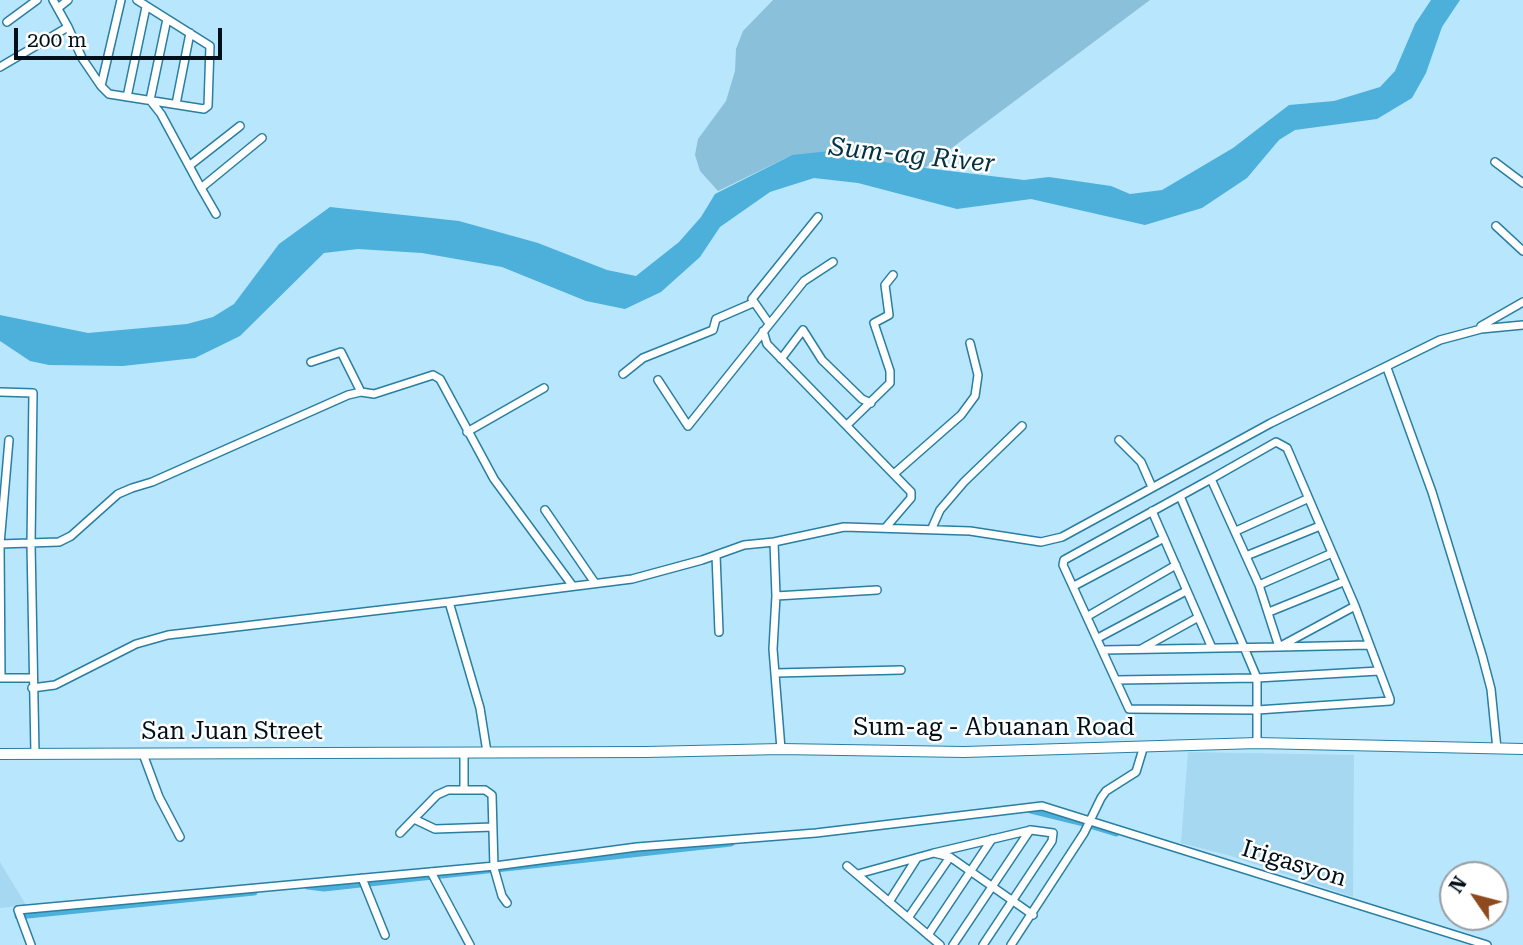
<!DOCTYPE html>
<html>
<head>
<meta charset="utf-8">
<style>
  body { margin:0 }
  #map { position:relative; width:1523px; height:945px; overflow:hidden; background:#b8e6fd; font-family:"Roboto Serif",serif }
  canvas { display:block }
  .north { position:absolute; left:1439px; top:861px; width:70px; height:70px; box-sizing:border-box; background:#fff; border:2px solid #999fa3; border-radius:50%; rotate:305deg; font-size:19px; font-weight:700; line-height:28px; text-align:center; color:#00101a }
  .north::after { content:''; display:block; margin:auto; width:24px; height:32px; background:#8e491e; clip-path:polygon(50% 0,100% 100%,50% 72%,0 100%) }
  .scale { position:absolute; left:14px; top:28px; width:208px; height:32px; box-sizing:border-box; border:4px solid #00101a; border-top:0; padding-left:9px; font-size:21px; line-height:24px; white-space:nowrap; color:#00101a; -webkit-text-stroke:5px #fff; paint-order:stroke }
</style>
</head>
<body>
<div id="map">
<canvas width="1523" height="945"></canvas>
<div class="north">N</div>
<div class="scale">200 m</div>
</div>
<script>
const ctx = document.querySelector('canvas').getContext('2d');
ctx.lineJoin = 'round';
function fill(path, color) { ctx.fillStyle = color; ctx.fill(path, 'evenodd'); }
const shape = rows => new Path2D(rows.map(r => 'M' + r).join(''));
function strokePath(path, color, width, dash) { ctx.strokeStyle = color; ctx.lineWidth = width; ctx.lineCap = dash ? 'butt' : 'round'; ctx.setLineDash(dash || []); ctx.stroke(path); }
function write(font, color, halo, rows, align = 'center') {
  ctx.font = font + ' "Roboto Serif",serif'; ctx.lineWidth = 5; ctx.setLineDash([]); ctx.textBaseline = 'middle'; ctx.strokeStyle = halo; ctx.fillStyle = color; for (const [text, x, y, turn = 0] of rows) {
    ctx.save(); ctx.translate(x, y); ctx.rotate((+turn || 0) * Math.PI / 180); ctx.textAlign = isNaN(turn) ? turn : align; if (halo) ctx.strokeText(text, 0, 0); ctx.fillText(text, 0, 0); ctx.restore();
  }
}
fill(shape([
  [1188,752,1354,755,1353,897,1231,856,1181,843],
  [0,862,26,905,0,908]
]), '#a6d8f1');
fill(shape([
  [773,0,1150,0,925,168,792,155,718,191,700,171,695,155,698,139,726,101,735,71,736,49,743,31]
]), '#8ac0d9');
fill(shape([
  [1431,0,1460,0,1442,27,1426,73,1412,98,1377,119,1295,130,1279,140,1247,178,1202,208,1145,225,1031,199,957,209,858,183,814,178,770,192,720,227,700,257,661,292,625,309,586,301,502,267,422,253,358,249,324,253,240,336,195,358,123,366,49,365,30,361,0,341,0,315,88,333,187,324,213,317,234,304,279,244,330,207,459,221,538,243,607,270,636,276,679,242,701,217,715,194,792,155,830,151,900,165,1024,180,1049,177,1111,186,1130,194,1162,190,1233,148,1289,105,1334,101,1380,87,1395,71,1415,24]
]), '#4cb0db');
strokePath(shape([
  [1031,810,1084,823],
  [1093,826,1116,833],
  [308,886,324,888,731,843],
  [18,916,254,892]
]), '#4cb0db', 7);
const minor = shape([
  [53,0,68,27],
  [121,0,101,86,109,94,204,109,208,106,210,46,137,0],
  [58,8,68,0],
  [167,19,150,100,161,114,201,188,262,138],
  [7,22,37,0],
  [0,67,68,27,82,58,101,86],
  [127,97,146,7],
  [176,104,190,33],
  [1495,162,1523,183],
  [189,166,240,126],
  [201,188,216,214],
  [1496,226,1523,251],
  [768,322,752,299,818,217],
  [1481,326,1523,302],
  [763,331,767,344,911,492,911,498,887,526],
  [781,359,803,330,822,360,862,399,871,403],
  [311,362,341,352,361,392],
  [1387,368,1432,492,1482,655,1491,689,1497,749],
  [623,374,643,358,713,330,716,319,753,303],
  [658,380,688,426,804,281,833,262],
  [0,392,33,393,31,544,35,754],
  [848,424,890,383,890,371,874,323,889,315,885,285,893,275],
  [467,432,544,388],
  [1119,440,1141,462,1152,487],
  [895,473,961,415,975,396,978,375,970,343],
  [1211,479,1276,442,1287,448,1355,606,1390,699,1390,701,1257,710,1129,709,1063,565,1064,560,1211,479,1259,585,1279,647,1369,645],
  [1180,496,1257,678,1257,743],
  [545,510,595,583],
  [1152,511,1212,648],
  [932,528,940,510,964,482,1022,426],
  [1236,531,1307,499],
  [774,542,776,596,773,649,781,749],
  [0,544,59,542,71,536,118,494,132,488,152,482,348,395,361,392,374,394,433,375,440,379,494,479,572,585],
  [716,555,719,632],
  [1246,556,1320,526],
  [1259,585,1330,554],
  [1074,586,1164,538],
  [776,596,877,590],
  [449,602,632,579,702,560,744,545,774,542,844,527,970,531,1041,542,1062,537,1271,423,1440,340,1481,329,1523,325],
  [1269,612,1343,582],
  [1088,616,1176,565],
  [1098,638,1186,591],
  [1141,649,1197,618],
  [1103,650,1279,647,1355,606],
  [776,673,901,670],
  [0,678,32,678],
  [1,678,0,544,9,440],
  [1116,680,1257,678,1379,671],
  [32,688,55,685,136,644,168,635,449,602,480,708,487,752],
  [143,754,159,797,180,837],
  [464,790,464,752],
  [414,819,435,829,493,827],
  [400,833,437,795,448,790,485,790,492,795,494,868,502,896,507,903],
  [934,853,1031,830,1053,833,1052,841,983,945],
  [847,866,940,945],
  [431,872,470,945],
  [858,874,934,853,950,857,1033,915],
  [362,878,385,935],
  [889,902,917,858],
  [908,918,950,857],
  [928,935,992,839],
  [31,945,18,910,495,866,637,847,816,833,1042,806,1487,945],
  [953,945,1030,830],
  [1011,945,1084,833,1101,798,1106,791,1136,772,1143,749]
]);
const secondary = shape([
  [0,754,646,752,781,749,964,752,1257,743,1523,749]
]);
strokePath(minor, '#297ea1', 10);
strokePath(secondary, '#297ea1', 12);
strokePath(minor, '#fff', 7);
strokePath(secondary, '#fff', 10);
write('24px', '#00101a', '#fff', [
  ["Sum-ag - Abuanan Road",994,728],
  ["San Juan Street",232,732],
  ["Irigasyon",1294,864,17]
]);
write('italic 26px', '#023143', '#fff', [
  ["Sum-ag River",912,156,6]
]);
</script>
</body>
</html>
